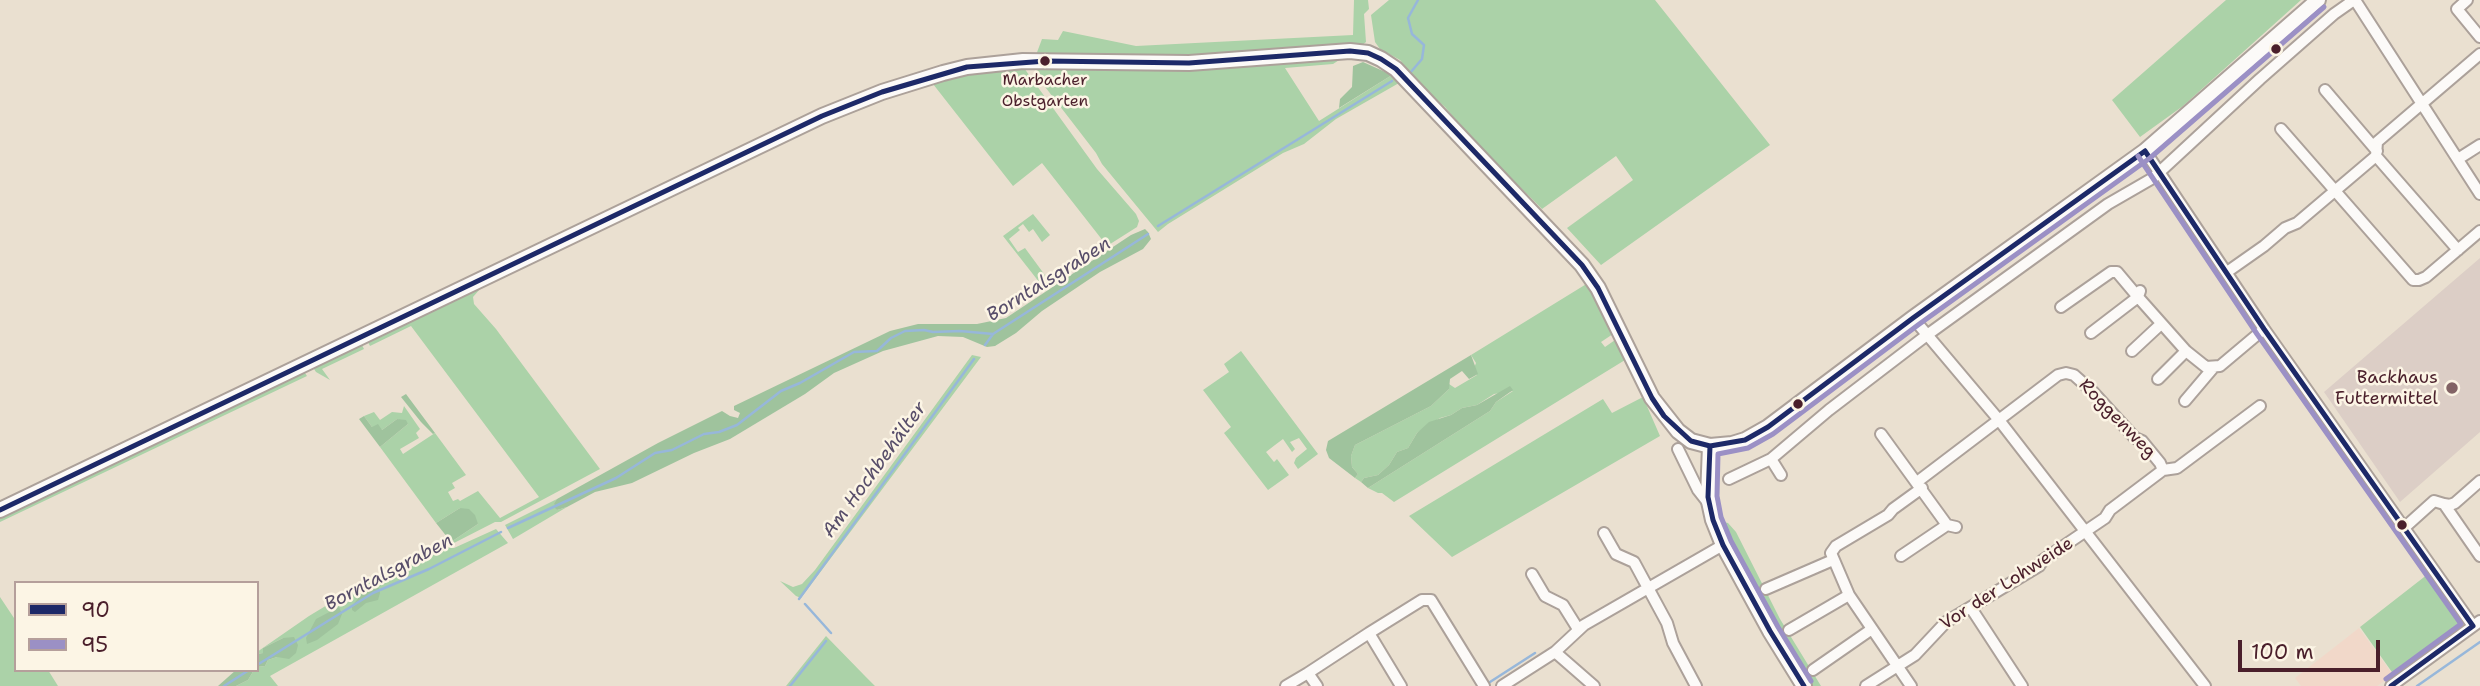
<!DOCTYPE html>
<html>
<head>
<meta charset="utf-8">
<style>
  body { margin:0 }
  #map { position:relative; width:2480px; height:686px; overflow:hidden; background:#eae0d0; font-family:"Shantell Sans",sans-serif }
  canvas { display:block }
  .legend { position:absolute; left:14px; top:581px; width:245px; height:91px; box-sizing:border-box; background:#fcf5e5; border:2px solid #b59f9b; margin:0; padding:9px 12px; list-style:none; font-size:21px; color:#4a1f2b }
  .legend li { display:flex; align-items:center; gap:14px; height:35px }
  .legend b { width:35px; border:2px solid #b59f9b }
  .scale { position:absolute; left:2238px; top:640px; width:142px; height:32px; box-sizing:border-box; border:4px solid #4a1f2b; border-top:0; padding-left:9px; font-size:21px; line-height:24px; white-space:nowrap; color:#4a1f2b; -webkit-text-stroke:5px #fcf5e5; paint-order:stroke }
</style>
</head>
<body>
<div id="map">
<canvas width="2480" height="686"></canvas>
<ul class="legend">
<li><b style="height:9px;background:#1d2968"></b>90</li>
<li><b style="height:9px;background:#9b90c5"></b>95</li>
</ul>
<div class="scale">100 m</div>
</div>
<script>
const ctx = document.querySelector('canvas').getContext('2d');
ctx.lineJoin = 'round';
function fill(path, color) { ctx.fillStyle = color; ctx.fill(path, 'evenodd'); }
const shape = rows => new Path2D(rows.map(r => 'M' + r).join(''));
function strokePath(path, color, width, dash) { ctx.strokeStyle = color; ctx.lineWidth = width; ctx.lineCap = dash ? 'butt' : 'round'; ctx.setLineDash(dash || []); ctx.stroke(path); }
function write(font, color, halo, rows, align = 'center') {
  ctx.font = font + ' "Shantell Sans",sans-serif'; ctx.lineWidth = 5; ctx.setLineDash([]); ctx.textBaseline = 'middle'; ctx.strokeStyle = halo; ctx.fillStyle = color; for (const [text, x, y, turn = 0] of rows) {
    ctx.save(); ctx.translate(x, y); ctx.rotate((+turn || 0) * Math.PI / 180); ctx.textAlign = isNaN(turn) ? turn : align; if (halo) ctx.strokeText(text, 0, 0); ctx.fillText(text, 0, 0); ctx.restore();
  }
}
fill(shape([
  [2359,628,2393,675,2377,686,2301,686,2295,678]
]), '#f1d8c9');
fill(shape([
  [2480,258,2480,432,2400,502,2324,392]
]), '#dccec6');
fill(shape([
  [1354,0,1368,0,1369,9,1364,14,1366,42,1362,45,1188,57,1156,55,1036,55,1042,39,1058,40,1063,31,1136,46,1353,35],
  [1389,0,1655,0,1770,145,1601,265,1567,228,1633,180,1616,156,1542,209,1470,137,1445,107,1422,87,1400,60,1380,49,1375,42,1371,15],
  [2226,0,2301,0,2183,106,2140,137,2112,100],
  [1344,57,1333,64,1285,68,1319,121,1392,75,1399,83,1336,119,1304,144,1283,153,1168,224,1158,232,1102,164,1096,153,1039,79,1041,75,1035,69,1054,69,1058,66],
  [1024,68,1097,169,1136,214,1139,221,1137,227,1107,246,1042,163,1013,186,933,84,958,75],
  [1033,214,1050,235,1042,242,1033,229,1029,232,1023,224,1018,228,1020,230,1009,239,1018,252,1025,248,1050,282,1043,287,1003,236],
  [1588,283,1613,334,1601,342,1605,347,1615,340,1625,360,1394,502,1382,493,1378,493,1368,488,1490,411,1496,402,1513,391,1494,394,1477,405,1462,408,1451,415,1440,418,1417,433,1408,448,1397,452,1389,465,1378,475,1364,478,1361,482,1355,478,1358,474,1352,467,1351,456,1355,445,1431,406,1449,389,1449,384,1455,388,1477,375,1474,368,1476,363,1471,355],
  [479,287,480,289,473,297,474,304,496,329,600,469,501,522,495,522,454,543,451,542,478,524,460,508,436,523,380,447,408,424,397,419,382,430,372,427,364,416,374,412,380,420,392,412,402,413,404,406,420,429,416,433,419,438,400,449,403,454,435,433,466,475,452,483,455,488,448,492,453,501,458,499,460,501,478,491,500,518,539,497,411,326,370,346,367,340],
  [361,343,364,349,322,369,330,380,316,372,314,369,320,363],
  [1241,351,1318,454,1298,469,1294,463,1296,458,1307,449,1299,438,1290,442,1295,449,1292,452,1283,439,1275,445,1266,452,1274,462,1277,459,1289,475,1268,490,1224,433,1231,427,1203,390,1229,372,1224,364],
  [972,355,981,357,801,598,796,596,780,581,793,587,802,584,815,570],
  [303,370,307,376,0,522,0,516],
  [1643,397,1660,436,1452,557,1409,516,1603,399,1612,413],
  [557,499,554,503,557,510,567,507,513,539,505,525],
  [1719,521,1728,523,1736,532,1780,619,1821,686,1810,686,1755,596],
  [496,529,508,543,270,676,278,686,236,686,248,680,254,670,257,670,257,667,265,666,268,660,277,657,283,638,263,648,263,653,257,654,257,652,309,616,352,590,420,556,445,547,454,548],
  [2428,574,2457,617,2459,623,2458,628,2394,675,2360,627],
  [0,597,16,621,16,670,48,670,58,686,0,686],
  [826,636,864,675,875,686,786,686]
]), '#abd2a8');
fill(shape([
  [1363,62,1392,75,1339,108,1340,99,1352,87,1353,66],
  [1145,229,1148,232,1151,239,1143,249,1100,272,1042,311,1016,333,995,346,987,347,963,337,938,336,883,351,834,373,805,394,730,439,694,453,632,483,595,492,567,507,557,510,555,508,554,503,557,499,658,443,722,411,730,416,738,418,740,413,734,410,734,406,890,331,918,324,977,324,1006,318,1131,235],
  [1471,355,1478,374,1469,379,1462,371,1450,379,1449,389,1431,406,1355,445,1351,456,1352,467,1358,474,1355,478,1329,458,1326,450,1328,441],
  [1510,386,1513,390,1496,402,1490,411,1368,488,1361,482,1364,478,1378,475,1389,465,1397,452,1408,448,1417,433,1429,422,1451,415,1462,408,1477,405],
  [406,394,435,433,433,434,421,422,401,397],
  [364,416,372,427,378,424,382,430,397,419,406,420,408,424,380,447,359,419],
  [460,508,469,509,475,515,478,524,451,542,436,523],
  [374,587,379,588,380,593,378,600,366,603,355,612,352,610,352,606,365,590],
  [339,607,342,614,338,624,317,640,307,644,306,638,316,619],
  [294,637,298,645,296,653,289,659,277,657,268,660,265,666,257,667,257,654,263,653,263,648,283,638],
  [236,670,254,670,248,680,236,686,218,686]
]), '#9fc39d');
strokePath(shape([
  [1410,73,1422,59,1424,45,1412,34,1408,18,1418,0],
  [1158,226,1392,81],
  [985,345,993,334],
  [508,528,616,478,655,453,672,450,704,434,719,432,737,425,781,391,800,383,854,352,877,351,891,338,905,331,924,330,933,332,960,331,993,334,1148,234],
  [799,599,974,359],
  [805,604,831,633],
  [257,665,373,593,429,569,501,532],
  [1490,682,1535,653],
  [224,686,249,670],
  [790,686,826,641],
  [2417,686,2480,642]
]), '#97b7da', 2.5);
const minor = shape([
  [2355,0,2480,194],
  [2467,0,2457,9,2480,37],
  [2325,90,2377,151],
  [2281,129,2413,280,2419,280,2426,277,2480,231],
  [2145,151,2264,329,2473,626],
  [2376,156,2458,250],
  [2458,159,2480,145],
  [2227,272,2264,246,2285,228,2297,223,2376,156,2377,142,2480,54],
  [2140,291,2138,297,2186,351,2206,367,2220,366,2264,329],
  [2061,307,2111,272,2117,272,2138,297,2091,333],
  [1913,318,1999,420,2205,686],
  [2132,351,2161,324],
  [2158,379,2186,351],
  [2185,401,2213,368],
  [1881,434,1947,525,1956,527],
  [1678,449,1698,490,1709,504],
  [1771,459,1781,475],
  [1729,479,1771,459,1829,410,1927,335,2108,204,2153,178,2260,79,2334,14,2354,0],
  [1917,482,2058,375,2066,373,2074,375,2093,392,2135,438,2142,441,2160,463,2163,470],
  [2444,504,2450,505,2455,503,2480,481],
  [2404,528,2434,501,2444,504,2480,556],
  [1604,533,1616,554,1634,562,1667,623,1673,643,1696,686],
  [1901,556,1947,525],
  [1532,574,1545,596,1563,605,1578,629],
  [1766,589,1833,560],
  [1971,608,2022,686],
  [1789,630,1849,595],
  [1369,633,1422,600,1431,600,1484,686],
  [1555,652,1594,686],
  [1813,670,1872,629],
  [1308,673,1369,633,1401,686],
  [1286,686,1308,673,1317,686],
  [1502,686,1555,652,1584,625,1723,545],
  [1866,686,1915,655,1946,622,2039,566,2043,560,2105,518,2110,510,2163,470,2177,468,2260,406],
  [1911,686,1849,595,1831,553,1836,546,1888,515,1893,509,1922,488],
  [2391,686,2480,621]
]);
const tertiary = shape([
  [1710,446,1708,497,1713,520,1723,545,1770,631,1804,686],
  [0,510,822,116,882,92,943,73,967,67,1023,61,1189,63,1350,51,1368,53,1381,59,1396,69,1582,265,1598,288,1652,398,1678,431,1691,441,1710,446,1732,444,1745,440,1768,427,1913,318,2145,151,2318,0]
]);
strokePath(minor, '#aca19a', 14);
strokePath(tertiary, '#aca19a', 18);
strokePath(minor, '#fcfaf8', 10);
strokePath(tertiary, '#fcfaf8', 14);
strokePath(shape([
  [2145,151,2264,329,2473,626],
  [1710,446,1708,497,1713,520,1723,545,1770,631,1804,686],
  [0,510,822,116,882,92,967,67,1046,61,1189,63,1350,51,1368,53,1381,59,1396,69,1582,265,1598,288,1652,398,1664,416,1691,441,1710,446,1745,440,1768,427,1913,318,2145,151],
  [2391,686,2473,626]
]), '#1d2968', 5);
strokePath(shape([
  [2138,156,2257,334,2461,624,2386,679],
  [1811,681,1778,627,1731,541,1721,517,1717,496,1718,454,1748,448,1773,434,1918,325,2150,158,2324,7]
]), '#9b90c5', 5);
for (const [x, y, r, color] of [
  [2276,49,6,"#4a1f2b"],
  [1045,61,6,"#4a1f2b"],
  [2452,388,7,"#826365"],
  [1798,404,6,"#4a1f2b"],
  [2402,525,6,"#4a1f2b"]
]) { const dot = new Path2D(); dot.arc(x, y, r, 0, 2 * Math.PI); ctx.fillStyle = color; ctx.fill(dot); strokePath(dot, '#fcf5e5', 2.5); }
write('16px', '#4a1f2b', '#fcf5e5', [
  ["Marbacher",1045,81],
  ["Obstgarten",1045,102]
]);
write('18px', '#4a1f2b', '#fcf5e5', [
  ["Backhaus",2438,378],
  ["Futtermittel",2438,399]
], 'right');
write('18px', '#4a1f2b', '#fcf5e5', [
  ["Roggenweg",2117,419,46],
  ["Vor der Lohweide",2007,584,-33]
]);
write('italic 19px', '#584e6a', '#fcf5e5', [
  ["Borntalsgraben",1049,280,-32],
  ["Am Hochbehälter",875,470,-54],
  ["Borntalsgraben",389,573,-28]
]);
</script>
</body>
</html>
